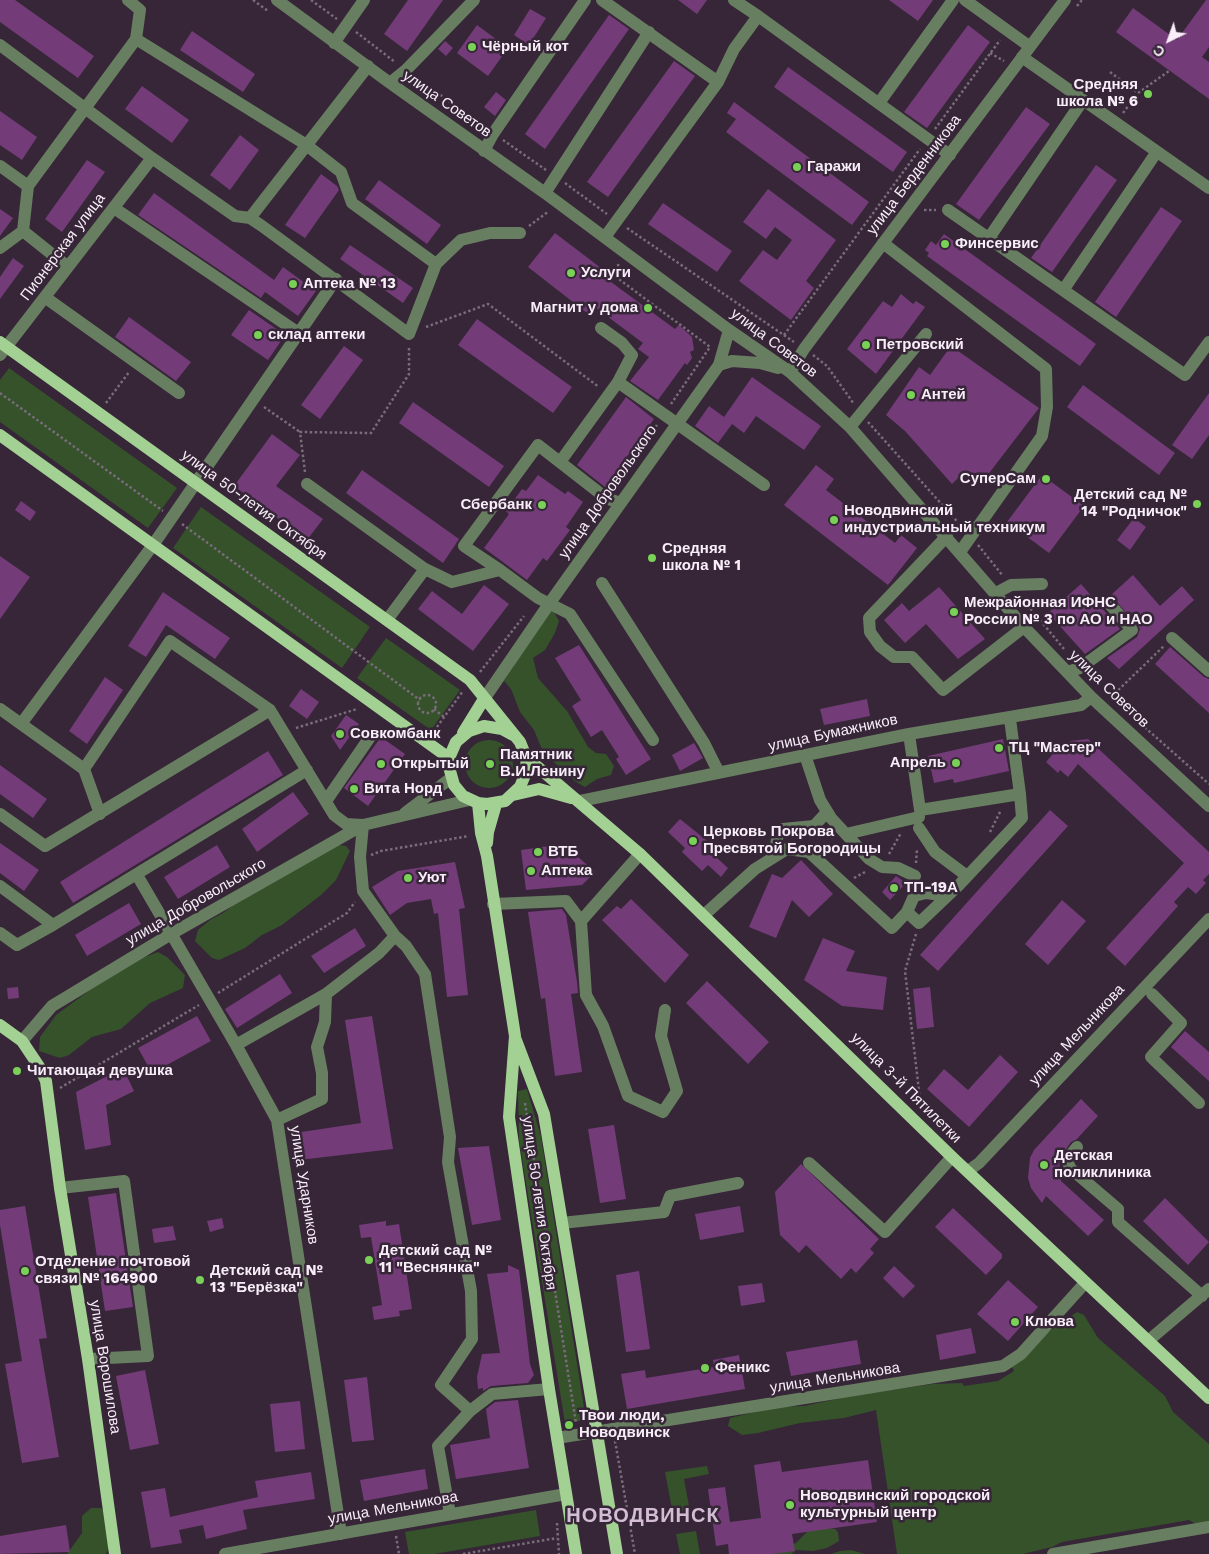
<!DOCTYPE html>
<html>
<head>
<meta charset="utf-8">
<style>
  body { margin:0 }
  #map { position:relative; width:1209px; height:1554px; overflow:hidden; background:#362637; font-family:"Work Sans",sans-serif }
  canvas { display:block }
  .north { position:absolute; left:1144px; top:15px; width:50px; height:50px; -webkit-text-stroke:4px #362637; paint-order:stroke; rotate:222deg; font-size:14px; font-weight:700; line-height:20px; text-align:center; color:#f8edf9 }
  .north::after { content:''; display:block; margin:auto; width:18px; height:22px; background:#f8edf9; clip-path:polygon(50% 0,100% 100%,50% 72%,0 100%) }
</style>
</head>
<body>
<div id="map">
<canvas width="1209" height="1554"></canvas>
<div class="north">С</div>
</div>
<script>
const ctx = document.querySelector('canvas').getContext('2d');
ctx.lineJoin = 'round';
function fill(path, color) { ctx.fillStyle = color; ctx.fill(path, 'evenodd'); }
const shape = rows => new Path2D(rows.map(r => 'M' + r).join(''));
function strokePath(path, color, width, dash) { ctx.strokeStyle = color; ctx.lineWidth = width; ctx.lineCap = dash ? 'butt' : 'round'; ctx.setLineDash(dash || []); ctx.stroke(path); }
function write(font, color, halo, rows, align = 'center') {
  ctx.font = font + ' "Work Sans",sans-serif'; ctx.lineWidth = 5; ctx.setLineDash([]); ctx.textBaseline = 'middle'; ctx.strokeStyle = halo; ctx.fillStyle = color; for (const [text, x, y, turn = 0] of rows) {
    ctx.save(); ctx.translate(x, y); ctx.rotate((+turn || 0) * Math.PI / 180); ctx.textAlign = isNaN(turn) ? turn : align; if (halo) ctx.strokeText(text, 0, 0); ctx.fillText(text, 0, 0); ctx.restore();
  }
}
fill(shape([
  [9,368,177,488,148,528,0,422,0,380],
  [201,507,370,627,342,668,173,548],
  [550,611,554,612,559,621,555,633,545,650,533,658,538,678,567,711,588,747,596,753,606,754,614,766,611,775,597,779,585,787,576,782,543,752,534,730,520,712,511,689,504,681],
  [386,638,460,690,431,730,357,678],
  '465 764a24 24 0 1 1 48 0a24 24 0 1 1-48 0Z',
  [339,845,346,846,350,851,336,880,321,895,282,925,262,935,245,948,219,960,212,958,195,941,198,930,210,920,223,913,236,903],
  [158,952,167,957,185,975,183,988,150,1003,121,1029,92,1037,69,1055,60,1058,39,1051,40,1037,56,1015,90,990,142,958],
  [527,1089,541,1137,586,1420,565,1423,519,1140,518,1091],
  [1077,1312,1084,1315,1098,1338,1165,1396,1173,1412,1209,1444,1209,1522,1196,1524,1189,1520,1062,1542,1052,1547,1023,1554,897,1554,876,1410,844,1418,800,1423,758,1433,742,1435,728,1426,730,1418,775,1407,804,1406,855,1395,933,1384,962,1383,964,1386,998,1381,1014,1371,1012,1367,1051,1330],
  [707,1466,709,1474,684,1479,691,1517,674,1520,665,1472],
  [91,1508,101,1508,108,1516,110,1545,106,1554,67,1554,82,1533,82,1516],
  [536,1510,540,1536,434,1554,409,1554,405,1532],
  [813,1526,835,1529,838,1532,839,1541,827,1548,813,1551,796,1550,791,1554,764,1554,796,1543],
  [696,1531,700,1554,680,1554,676,1534],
  [851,1550,865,1554,831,1554,840,1551]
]), '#35522b');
fill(shape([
  [0,0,15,0,94,56,78,78,0,22],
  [408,0,443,0,407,51,384,34],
  [678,0,707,0,697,14],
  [889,0,933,0,918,21],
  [1206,0,1209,0,1209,47,1202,57,1209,62,1209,99,1116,32,1133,8,1177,40],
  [530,9,546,18,529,45,514,35],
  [609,15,629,29,545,149,525,134],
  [477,25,508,48,488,76,457,53],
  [968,25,990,42,927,128,904,112],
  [192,31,255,74,243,92,180,50],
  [445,41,453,48,446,56,438,49],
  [674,61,695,76,608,197,587,182],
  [788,67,907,152,893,172,774,87],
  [142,86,189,120,172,143,125,109],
  [496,92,506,100,495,116,484,107],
  [734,102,869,202,852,225,726,132,736,119,727,113],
  [1026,107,1050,124,979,220,956,204],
  [0,111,37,137,22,160,0,145],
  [240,135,259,150,230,190,210,175],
  [87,160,105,172,62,232,45,219],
  [1096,165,1117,180,1052,272,1031,258],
  [321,174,337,186,339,190,305,238,285,225],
  [379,180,441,225,427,244,365,199],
  [768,189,836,240,806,281,814,288,791,320,739,281,763,250,777,260,792,240,775,227,766,239,743,222],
  [154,193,274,280,283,267,316,291,298,316,265,292,261,298,138,215],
  [663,203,732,251,717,272,648,224],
  [1161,207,1182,221,1116,317,1095,302],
  [0,209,13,218,0,236],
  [555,233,614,278,611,282,675,329,679,325,692,337,694,350,690,352,692,358,687,365,685,363,658,400,630,381,649,357,638,349,643,343,592,305,587,313,528,267],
  [944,234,1096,344,1080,366,927,256,929,253,925,250,931,241,936,245],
  [350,245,413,288,403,303,340,259],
  [13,258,24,266,0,299,0,277],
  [901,294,913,304,916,301,925,307,876,374,847,349,883,301,892,307],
  [249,310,285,335,268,360,231,335],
  [129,317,191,362,176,381,115,337],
  [477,319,572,387,553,413,458,345],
  [344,346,363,360,320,419,301,405],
  [951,346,1039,408,980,485,964,472,952,484,905,431,886,415,919,367,930,375],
  [752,377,821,426,804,450,756,416,744,433,732,424,718,443,695,426,709,406,724,417],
  [1083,385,1175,453,1159,475,1067,407],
  [1209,393,1209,435,1192,459,1172,445],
  [626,397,654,419,605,487,577,465],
  [413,402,504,466,489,487,399,423],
  [272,434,300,455,276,486,323,519,307,540,234,486],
  [816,465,834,479,826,490,895,543,901,535,917,548,888,585,784,505],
  [362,470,459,539,443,563,346,493],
  [538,475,565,494,568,491,583,502,566,527,570,530,547,561,543,558,527,580,484,548,509,514,506,511,522,489,526,491],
  [1042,475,1084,506,1049,553,1007,522],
  [21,501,36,512,30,521,15,510],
  [1134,518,1146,527,1130,550,1117,540],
  [0,556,30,577,0,619],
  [1133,575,1160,606,1182,586,1194,600,1119,669,1107,658,1137,637,1140,629,1111,595],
  [1081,584,1120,629,1085,654,1048,613],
  [484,585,509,604,473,651,418,609,432,591,462,614],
  [939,587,985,639,958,659,926,624,905,643,884,620,902,603,909,611],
  [163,592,230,638,215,659,166,625,146,657,128,646],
  [579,645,651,759,626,775,616,759,619,757,602,730,591,737,572,706,581,700,555,658],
  [1170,647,1204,677,1209,679,1209,713,1155,664],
  [105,677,123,690,87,744,69,731],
  [301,689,319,702,307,719,289,706],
  [867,699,870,716,824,725,820,709],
  [346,715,359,724,340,750,331,736],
  [381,737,405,754,368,806,344,788],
  [1003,739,1009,771,954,783,953,779,934,783,928,756],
  [1088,739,1209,852,1209,874,1203,880,1206,883,1196,894,1188,887,1174,902,1178,906,1125,966,1106,948,1184,863,1078,764,1068,777,1060,770,1058,773,1046,762,1058,748,1061,752,1070,741],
  [694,743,703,758,680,771,672,755],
  [268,751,283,775,73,903,60,882],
  [0,765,47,799,33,818,0,794],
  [293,792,309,814,257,852,242,829],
  [1050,810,1068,826,938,971,920,955],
  [680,819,721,852,716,857,728,868,721,877,708,865,702,871,682,852,685,848,668,832],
  [0,843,39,870,24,891,0,873],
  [217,845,230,867,178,899,164,877],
  [549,846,568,848,595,872,582,885,526,890,521,850],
  [801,860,833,894,809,917,792,900,776,938,749,927,772,874,782,878],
  [455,862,465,908,459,909,468,995,447,997,438,913,434,914,431,899,407,903,390,915,372,887,398,871],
  [896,876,906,883,890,900,882,892],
  [631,899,689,955,665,983,602,920,617,906,621,909],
  [1062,900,1086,921,1048,965,1025,944],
  [129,903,141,924,87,956,75,935],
  [562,909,566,915,577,982,578,993,571,994,582,1072,555,1076,545,998,541,999,528,912],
  [355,928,366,946,324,973,311,956],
  [823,938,855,951,846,971,887,977,883,1010,842,1006,804,980],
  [280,974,292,993,237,1028,225,1009],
  [707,981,769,1042,748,1064,686,1003],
  [18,987,19,998,8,999,7,988],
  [930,987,934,1027,917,1029,913,989],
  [197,1016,211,1041,152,1073,138,1048],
  [372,1016,393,1149,299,1160,295,1133,361,1123,345,1020],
  [1185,1031,1209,1052,1209,1081,1171,1047],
  [1000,1055,1018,1072,969,1127,927,1089,944,1069,968,1090],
  [123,1068,134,1091,106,1105,111,1145,85,1150,76,1092],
  [1081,1099,1098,1116,1077,1139,1071,1142,1059,1159,1061,1181,1104,1220,1088,1236,1046,1196,1042,1203,1031,1188,1028,1178,1030,1158,1034,1150],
  [614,1125,626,1199,600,1203,588,1129],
  [489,1146,501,1220,472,1225,458,1148],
  [801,1164,879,1239,870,1249,874,1253,856,1273,851,1268,841,1279,806,1245,799,1253,780,1235,775,1192],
  [116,1193,133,1307,105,1311,88,1197],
  [1165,1198,1209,1242,1188,1265,1143,1221],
  [25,1206,47,1338,39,1339,59,1457,22,1463,5,1364,22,1361,0,1225,0,1210],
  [740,1206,744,1232,700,1240,695,1214],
  [953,1208,1002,1254,1002,1258,986,1275,935,1227],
  [222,1218,224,1228,210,1232,207,1221],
  [386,1221,386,1226,399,1224,412,1309,399,1311,400,1316,374,1320,372,1307,382,1305,371,1237,361,1238,359,1225],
  [173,1226,176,1240,154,1243,152,1229],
  [508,1265,519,1270,530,1364,534,1375,528,1383,491,1386,483,1391,483,1388,478,1389,477,1377,482,1354,500,1353,487,1274,508,1272],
  [894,1266,915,1286,903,1298,883,1278],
  [639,1271,650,1349,626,1352,616,1275],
  [1008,1280,1038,1307,1008,1341,977,1314],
  [762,1283,765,1302,741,1306,738,1286],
  [971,1328,976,1353,940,1360,936,1335],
  [857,1340,861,1364,791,1376,786,1352],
  [739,1355,745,1389,627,1409,621,1374,645,1370,646,1378,714,1367,713,1360],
  [145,1370,159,1444,130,1450,116,1376],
  [367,1377,374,1440,352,1442,344,1380],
  [518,1400,529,1468,456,1479,450,1445,490,1438,486,1409,495,1402],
  [300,1401,305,1449,275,1452,270,1404],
  [868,1460,877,1522,792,1534,795,1551,772,1554,729,1554,728,1544,716,1546,708,1489,725,1487,730,1522,761,1518,754,1465,780,1461,782,1472],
  [425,1469,428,1489,364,1501,360,1480],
  [311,1472,315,1499,243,1510,247,1529,206,1539,203,1525,179,1530,182,1543,151,1548,141,1492,165,1488,170,1517,258,1497,255,1481],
  [66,1525,70,1552,0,1554,0,1536]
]), '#733c79');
strokePath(shape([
  [253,0,268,11],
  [311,0,337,19],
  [1077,6,1082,0],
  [356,32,395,62],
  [990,53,1004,61],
  [1110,72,1138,93],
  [416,77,484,127],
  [1123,113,1138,93,1169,71],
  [935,129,1000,40],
  [503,140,546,170],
  [565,183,607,214],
  [924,210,936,210],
  [529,226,549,211],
  [627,228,794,342],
  [618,264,620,280,710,347,671,404],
  [426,327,488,304,599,387],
  [784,335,920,149],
  [813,355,827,366,854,404],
  [0,393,163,511],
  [106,403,129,372],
  [264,407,300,432],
  [868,422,963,528],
  [305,472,300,432,371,433,409,374,409,347],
  [613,488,657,425],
  [182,524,420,700],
  [978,545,1003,576],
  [1021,597,1064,649],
  [480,672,524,616],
  '418 704a9 9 0 1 1 18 0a9 9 0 1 1-18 0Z',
  [1111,697,1164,646],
  [434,709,444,717],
  [1141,724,1209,784],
  [296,728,357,709],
  [434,731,463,691],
  [990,832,1001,810],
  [889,854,901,833],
  [371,855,381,851,469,836],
  [916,863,917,849],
  [854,878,867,871],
  [916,934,905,971,921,1108],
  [218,993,347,913,355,902],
  [60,1088,199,1005],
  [525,1103,576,1423],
  [615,1441,635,1554],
  [557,1523,559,1554],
  [396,1536,399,1554],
  [463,1554,557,1538]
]), '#7a6c7b', 2.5, [2.5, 2.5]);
strokePath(shape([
  [277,0,390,83,545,193,729,330,790,372,850,427,1024,627,1091,697,1209,806],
  [602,0,718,82],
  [734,0,758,16],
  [965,0,1029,46],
  [136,39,305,144,341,172,352,203,436,264],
  [334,43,364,0],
  [0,45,152,158,235,216,250,218,262,226,409,334,436,264,461,240,490,233,520,233],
  [1022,57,1209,188],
  [390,83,406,70,474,0],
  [879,103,953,0],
  [484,151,493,134,585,0],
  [0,166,28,186,136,39,140,10,128,0],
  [545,193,649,32],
  [114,208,300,334],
  [948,210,1185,375,1209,342],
  [250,218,368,66],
  [23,231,28,186],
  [605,237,718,82,734,49,758,16,950,155],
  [989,238,1083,100],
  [883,243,1046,369,1047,407,1042,436,960,552],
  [0,248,23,231,68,267],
  [1064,289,1156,153],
  [46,298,179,393],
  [601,328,622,343,632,355,618,382],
  [0,355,152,158],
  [719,365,729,330],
  [790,372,804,349,1065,0],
  [850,427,926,334],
  [560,462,618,382,764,485],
  [307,484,425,569,452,582,500,570,538,598,570,614,653,740],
  [947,536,869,618,870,632,880,646,894,657,912,657,943,690,1024,627],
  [500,570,464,546,538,445,606,498,620,503],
  [602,583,704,743,719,773],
  [996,593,1011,585,1042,584],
  [387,620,425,569],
  [1172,638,1209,671],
  [1067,672,1080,668,1132,630,1108,602],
  [484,699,549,604,719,365,732,361,760,363,778,368],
  [0,709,84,769,170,641,270,710,334,815,346,824,363,825],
  [21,724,153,545,336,279],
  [909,734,920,810,1020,794,1010,719],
  [805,755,820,800,831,818,869,859,882,867,898,868,915,876],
  [84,769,100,814],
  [326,801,370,737],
  [580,801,909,734,1081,705,1091,697],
  [405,813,451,778],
  [0,814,45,846,270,710],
  [919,828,935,852,967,876],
  [846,834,919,817],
  [774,857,778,833,783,829,814,826,827,812],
  [137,875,236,1045,277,1120,341,1534],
  [959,885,941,895,926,893,914,896,907,912,919,923,959,885,1022,818,1020,794],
  [0,886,53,925,307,770],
  [493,904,566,901,581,921,640,854],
  [704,915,755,869,787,849,809,852,892,928,907,912],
  [581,921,586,995,603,1026,628,1096,663,1112,677,1091,661,1036,665,1010],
  [0,933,17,945,53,925],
  [395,936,406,946,425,974,450,1137,448,1162,471,1291,472,1339,441,1385,470,1411],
  [1152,994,1181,1023,1151,1057,1199,1103],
  [22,1041,52,1006,171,934,363,825,469,800],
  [236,1045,326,994,379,953,395,936,363,891,360,857,363,825],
  [277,1120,322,1099,322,1073,317,1047,325,1022,326,994],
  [1077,1147,1067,1159,1070,1168,1118,1209,1118,1222,1202,1296],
  [809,1163,885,1232,952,1157],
  [968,1171,979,1163,1209,919],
  [60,1188,124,1181,148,1356,88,1359],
  [562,1223,664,1212,670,1196,738,1183],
  [1148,1341,1209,1289],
  [557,1438,1003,1366,1021,1354,1085,1283],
  [450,1514,438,1446,470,1411,492,1394,549,1389],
  [225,1554,566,1494],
  [1053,1554,1209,1527]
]), '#687e61', 12);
strokePath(shape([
  [0,342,470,680,520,742,526,757,527,770,520,787,505,801,487,804,478,803,463,796,454,785,449,767,449,758,456,742,469,731,484,726,502,729,513,735],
  [0,435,449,758],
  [463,733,484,699],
  [526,757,640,854,952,1157,1209,1398],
  [513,795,539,789,571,798],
  [478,803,481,833,487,856,515,1036,509,1117,549,1389,576,1554],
  [487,843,488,832,496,804],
  [0,1025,22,1041,40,1068,46,1081,60,1188,88,1359,115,1554],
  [516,1040,544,1114,617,1554]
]), '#a3d193', 12);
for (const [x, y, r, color] of [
  [472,47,5,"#79d157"],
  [1148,94,5,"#79d157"],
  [797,167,5,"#79d157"],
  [945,244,5,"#79d157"],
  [571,273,5,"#79d157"],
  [293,284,5,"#79d157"],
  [648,308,5,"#79d157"],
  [258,335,5,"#79d157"],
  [866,345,5,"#79d157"],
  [911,395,5,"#79d157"],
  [1046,479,5,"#79d157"],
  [1197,504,5,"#79d157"],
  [542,505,5,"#79d157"],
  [834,520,5,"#79d157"],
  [652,558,5,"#79d157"],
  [954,612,5,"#79d157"],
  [340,734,5,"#79d157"],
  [999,748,5,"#79d157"],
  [956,763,5,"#79d157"],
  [381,764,5,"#79d157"],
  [490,764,5,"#79d157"],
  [354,789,5,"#79d157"],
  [693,841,5,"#79d157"],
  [538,852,5,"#79d157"],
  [531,871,5,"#79d157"],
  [408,878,5,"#79d157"],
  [894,888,5,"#79d157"],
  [17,1071,5,"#79d157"],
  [1044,1165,5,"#79d157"],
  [369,1260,5,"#79d157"],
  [25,1271,5,"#79d157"],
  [200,1280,5,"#79d157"],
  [1015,1322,5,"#79d157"],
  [705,1368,5,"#79d157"],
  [569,1425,5,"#79d157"],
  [790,1505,5,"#79d157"]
]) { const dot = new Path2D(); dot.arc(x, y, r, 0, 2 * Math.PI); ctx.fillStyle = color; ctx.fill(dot); strokePath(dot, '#362637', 2); }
write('bold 15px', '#f8edf9', '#362637', [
  ["Чёрный кот",482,47],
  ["Средняя",1138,85,"right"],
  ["школа № 6",1138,102,"right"],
  ["Гаражи",807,167],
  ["Финсервис",955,244],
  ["Услуги",581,273],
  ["Аптека № 13",303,284],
  ["Магнит у дома",638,308,"right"],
  ["склад аптеки",268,335],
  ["Петровский",876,345],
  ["Антей",921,395],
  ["СуперСам",1036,479,"right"],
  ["Детский сад №",1187,495,"right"],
  ["14 \"Родничок\"",1187,512,"right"],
  ["Сбербанк",532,505,"right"],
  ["Новодвинский",844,511],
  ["индустриальный техникум",844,528],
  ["Средняя",662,549],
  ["школа № 1",662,566],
  ["Межрайонная ИФНС",964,603],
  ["России № 3 по АО и НАО",964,620],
  ["Совкомбанк",350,734],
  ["ТЦ \"Мастер\"",1009,748],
  ["Памятник",500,755],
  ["В.И.Ленину",500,772],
  ["Апрель",946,763,"right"],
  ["Открытый",391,764],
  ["Вита Норд",364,789],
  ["Церковь Покрова",703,832],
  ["Пресвятой Богородицы",703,849],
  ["ВТБ",548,852],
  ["Аптека",541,871],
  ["Уют",418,878],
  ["ТП-19А",904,888],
  ["Читающая девушка",27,1071],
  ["Детская",1054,1156],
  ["поликлиника",1054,1173],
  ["Детский сад №",379,1251],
  ["11 \"Веснянка\"",379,1268],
  ["Отделение почтовой",35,1262],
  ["связи № 164900",35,1279],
  ["Детский сад №",210,1271],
  ["13 \"Берёзка\"",210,1288],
  ["Клюва",1025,1322],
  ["Феникс",715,1368],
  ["Твои люди,",579,1416],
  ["Новодвинск",579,1433],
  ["Новодвинский городской",800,1496],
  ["культурный центр",800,1513]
], 'left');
write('15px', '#f8edf9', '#362637', [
  ["улица Советов",447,104,35],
  ["улица Берденникова",914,175,-53],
  ["Пионерская улица",63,247,-53],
  ["улица Советов",774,343,37],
  ["улица Добровольского",608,492,-55],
  ["улица 50-летия Октября",254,505,36],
  ["улица Советов",1109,689,44],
  ["улица Бумажников",833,733,-12],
  ["улица Добровольского",196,902,-30],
  ["улица Мельникова",1077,1035,-47],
  ["улица 3-й Пятилетки",906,1088,45],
  ["улица Ударников",304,1185,81],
  ["улица 50-летия Октября",539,1203,82],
  ["улица Ворошилова",105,1367,81],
  ["улица Мельникова",835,1378,-9],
  ["улица Мельникова",393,1508,-10]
]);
ctx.letterSpacing = '1px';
write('bold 20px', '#d2bdd4', '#362637', [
  ["НОВОДВИНСК",643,1516]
]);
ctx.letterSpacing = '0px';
</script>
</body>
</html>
